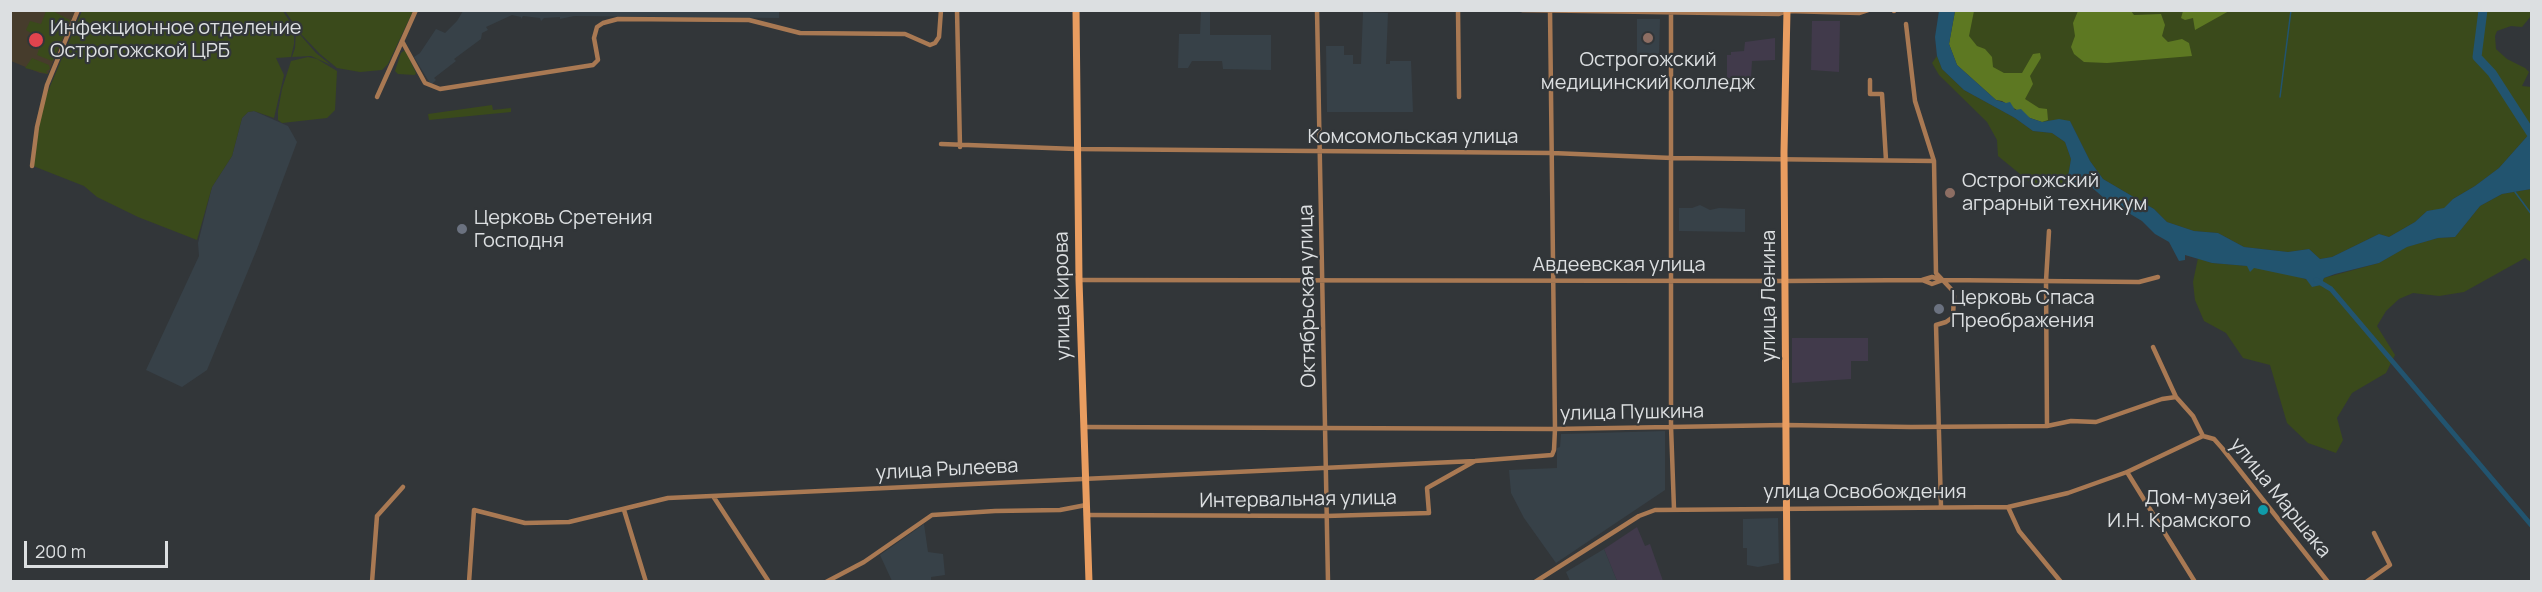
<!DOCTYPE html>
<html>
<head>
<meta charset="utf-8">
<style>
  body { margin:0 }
  #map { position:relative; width:2542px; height:592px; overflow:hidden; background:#323639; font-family:Manrope,sans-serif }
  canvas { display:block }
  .frame { position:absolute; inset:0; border:12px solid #dcdfe1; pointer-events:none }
  .scale { position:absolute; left:24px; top:541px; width:144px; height:27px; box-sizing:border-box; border:3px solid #dcdfe1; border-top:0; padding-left:8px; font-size:18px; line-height:21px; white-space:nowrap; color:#dcdfe1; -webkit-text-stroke:4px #323639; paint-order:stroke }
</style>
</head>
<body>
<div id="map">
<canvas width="2542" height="592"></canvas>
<div class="frame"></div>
<div class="scale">200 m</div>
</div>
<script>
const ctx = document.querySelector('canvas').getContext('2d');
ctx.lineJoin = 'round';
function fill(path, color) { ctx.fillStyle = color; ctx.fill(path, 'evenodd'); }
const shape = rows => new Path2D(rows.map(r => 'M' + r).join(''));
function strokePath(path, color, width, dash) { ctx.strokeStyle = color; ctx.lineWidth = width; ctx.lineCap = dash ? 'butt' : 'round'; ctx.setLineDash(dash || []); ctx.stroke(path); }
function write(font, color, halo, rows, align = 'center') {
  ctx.font = font + ' Manrope,sans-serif'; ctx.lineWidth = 4.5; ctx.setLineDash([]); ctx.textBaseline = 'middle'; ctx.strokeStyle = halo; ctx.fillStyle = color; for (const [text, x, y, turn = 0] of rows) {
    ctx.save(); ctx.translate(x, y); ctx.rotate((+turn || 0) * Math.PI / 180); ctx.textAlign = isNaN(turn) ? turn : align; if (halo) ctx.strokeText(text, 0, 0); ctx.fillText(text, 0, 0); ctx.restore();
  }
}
fill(shape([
  [1812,21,1840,21,1839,72,1811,70],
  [1775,38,1775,60,1752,61,1751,78,1727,78,1727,55,1731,55,1731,52,1744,51,1745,42],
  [1792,338,1868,338,1868,361,1851,361,1851,379,1792,383],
  [1637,527,1645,546,1650,544,1663,581,1617,581,1604,549]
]), '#413a4b');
fill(shape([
  [758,10,779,12,779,18,574,16,560,19,560,17,544,18,541,21,540,18,523,16,521,19,521,17,512,15,486,27,488,30,482,33,481,39,454,59,456,61,434,78,436,80,431,85,414,57,420,53,436,29,445,33,457,21,463,11],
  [1201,11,1210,11,1210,35,1271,35,1271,70,1223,69,1222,61,1192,61,1188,68,1178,68,1179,34,1200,34],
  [1363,12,1388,13,1386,64,1390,64,1390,61,1411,61,1413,112,1327,112,1326,46,1344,46,1344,55,1353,55,1353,64,1361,64],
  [1637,19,1660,19,1659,56,1637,56],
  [254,111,288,126,297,142,257,249,207,370,182,387,146,370,199,256,198,243,212,187,232,156,242,118,248,112],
  [1700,205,1710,210,1719,208,1745,209,1745,232,1679,231,1679,208,1692,208],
  [1665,431,1665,490,1556,563,1524,518,1511,493,1509,470,1557,468,1557,448,1560,447,1561,434],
  [1778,518,1779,563,1758,567,1747,565,1747,548,1743,548,1743,519],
  [924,524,928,552,943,554,945,575,931,577,931,581,892,581,880,555],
  [1604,549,1617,581,1570,581,1566,572]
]), '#374148');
fill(shape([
  [11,11,75,11,48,74,40,73,11,61]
]), '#463c2c');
fill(shape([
  [46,11,53,11,70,20,54,59,52,61,37,55,42,40,26,30,30,21,41,24],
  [82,11,283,11,294,28,294,44,291,57,276,58,284,75,274,118,254,111,248,112,242,118,232,156,212,187,197,240,138,217,97,197,84,186,33,166,43,103],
  [285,11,413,11,388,64,382,70,360,72,337,68,320,54,300,33],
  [1955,11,2531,11,2531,16,2522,27,2511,26,2497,31,2495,36,2496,49,2507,59,2525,68,2529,72,2522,86,2531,87,2531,132,2499,168,2475,186,2453,199,2444,209,2427,211,2415,222,2389,237,2379,234,2332,257,2320,259,2309,249,2288,252,2244,247,2218,233,2194,231,2167,222,2154,209,2103,179,2090,161,2070,121,2042,122,1953,30],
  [296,30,316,53,331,65,311,56,292,57,295,48],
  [405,50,416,73,415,75,398,74,395,71,401,53],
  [1937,56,1942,69,1964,90,2015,118,2033,131,2052,133,2065,142,2071,159,2067,183,2051,189,2031,183,1998,156,1997,140,1987,122,1939,75,1932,63],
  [308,57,317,59,337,71,335,110,327,118,282,123,278,120,278,111,282,89,291,61],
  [32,58,49,65,50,69,46,71,48,74,25,68],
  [492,105,493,110,511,108,511,112,429,120,428,114],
  [2531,189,2531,262,2525,258,2464,292,2439,296,2413,293,2399,299,2386,311,2377,326,2395,355,2386,373,2352,393,2337,418,2343,440,2336,453,2308,443,2287,423,2270,365,2243,358,2226,333,2204,321,2195,300,2193,282,2198,258,2212,263,2248,266,2294,275,2321,285,2324,278,2379,263,2406,247,2438,238,2455,237,2480,206,2502,194]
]), '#3a4a1b');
fill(shape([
  [1955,11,1974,11,1969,36,1977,46,1985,49,1992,57,1993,67,2004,73,2022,73,2033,54,2040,53,2041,58,2030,76,2033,84,2025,99,2039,108,2047,109,2048,120,2042,122,2030,118,2002,101,1996,100,1957,65,1949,44],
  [2078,11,2131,11,2134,15,2161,14,2165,25,2162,36,2168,42,2182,39,2189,43,2192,56,2107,63,2084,62,2074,54,2071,47,2075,36,2073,23],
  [2183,11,2183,10,2229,11,2195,30,2193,18,2185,20,2181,18]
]), '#5d7822');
fill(shape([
  [1939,11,1955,11,1949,44,1957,65,1996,100,2006,103,2010,102,2015,110,2021,109,2030,118,2042,122,2059,119,2070,121,2090,161,2103,179,2154,209,2167,222,2194,231,2218,233,2244,247,2288,252,2309,249,2320,259,2332,257,2379,234,2389,237,2415,222,2427,211,2444,208,2453,199,2475,186,2499,168,2531,132,2531,189,2502,194,2480,206,2455,237,2438,238,2407,247,2379,263,2335,274,2324,278,2321,285,2312,287,2306,279,2254,268,2250,272,2247,266,2212,263,2185,255,2185,260,2179,261,2169,242,2155,234,2142,221,2105,199,2088,184,2075,182,2070,187,2067,183,2071,159,2065,142,2052,133,2033,131,2015,118,1964,90,1942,69,1937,56,1935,37]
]), '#22546f');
strokePath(shape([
  [2280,97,2291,10],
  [2515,192,2532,215]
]), '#22546f', 1.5);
strokePath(shape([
  [2316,280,2331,289,2532,526]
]), '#22546f', 5);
strokePath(shape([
  [2483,10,2477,57,2492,73,2532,135]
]), '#22546f', 9);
strokePath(shape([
  [957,10,960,147],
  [1317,10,1328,582],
  [1458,10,1459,97],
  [1522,10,1779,14,1787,11,1859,13,1868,10],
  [1671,10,1671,426,1674,509],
  [1894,10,1894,11],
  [1906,24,1915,101,1934,161,1936,273,1952,290,1954,296,1953,317,1946,322,1936,325,1941,507],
  [402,41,425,83,440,89,593,65,598,60,594,38,597,27,603,23,618,19,749,20,800,33,905,34,930,45,935,43,939,37,941,10],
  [1870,80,1870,94,1882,94,1886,160],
  [377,97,416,10],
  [941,144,1076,149,1552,153,1672,158,1934,161],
  [32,166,37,127,47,85,78,10],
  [1079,280,1786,281,1922,280,1932,277,1943,280,2139,282,2158,277],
  [1922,280,1932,284,1943,280],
  [2153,347,2176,397,2193,416,2203,436,2214,439,2222,448,2328,582],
  [2047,426,2046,281,2049,231],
  [1083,427,1555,429,1785,425,1911,427,2047,426,2071,421,2096,422,2162,399,2176,397],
  [2127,472,2195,582],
  [713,496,769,582],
  [2008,507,2019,531,2061,582],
  [624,510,646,582],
  [1086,515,1326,516,1429,513,1427,488,1475,461],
  [372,582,377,516,403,487],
  [469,582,474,510,525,523,569,522,668,498,1475,461,1552,455,1554,450,1555,429,1550,10],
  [826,582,864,562,932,515,995,511,1060,510,1086,505],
  [1535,582,1639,516,1655,510,2008,507,2068,493,2127,472,2203,436],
  [2366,582,2390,565,2374,533]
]), '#a97953', 4.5);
strokePath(shape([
  [1076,10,1079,280,1089,582],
  [1787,10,1784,152,1787,582]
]), '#e99d60', 7);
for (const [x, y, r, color] of [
  [1648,38,6,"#8d6e63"],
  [36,40,8,"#e0444e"],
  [1950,193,6,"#8d6e63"],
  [462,229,6,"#6b7280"],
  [1939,309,6,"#6b7280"],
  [2263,510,6,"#0f9aa8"]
]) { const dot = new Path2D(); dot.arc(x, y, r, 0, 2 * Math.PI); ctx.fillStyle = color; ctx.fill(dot); strokePath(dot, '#323639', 2); }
write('20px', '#dcdfe1', '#323639', [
  ["Инфекционное отделение",50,28],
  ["Острогожской ЦРБ",50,51],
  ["Острогожский",1648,60,"center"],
  ["медицинский колледж",1648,83,"center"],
  ["Острогожский",1962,181],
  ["аграрный техникум",1962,204],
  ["Церковь Сретения",474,218],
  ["Господня",474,241],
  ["Церковь Спаса",1951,298],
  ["Преображения",1951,321],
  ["Дом-музей",2251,498,"right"],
  ["И.Н. Крамского",2251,521,"right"]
], 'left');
write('20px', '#dcdfe1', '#323639', [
  ["Комсомольская улица",1413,137],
  ["Авдеевская улица",1619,265],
  ["улица Кирова",1063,296,-91],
  ["Октябрьская улица",1308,296,-91],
  ["улица Ленина",1769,296,-90],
  ["улица Пушкина",1632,413,-1],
  ["улица Рылеева",947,470,-3],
  ["улица Освобождения",1865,492],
  ["улица Маршака",2280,498,51],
  ["Интервальная улица",1298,500,-1]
]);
</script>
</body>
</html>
